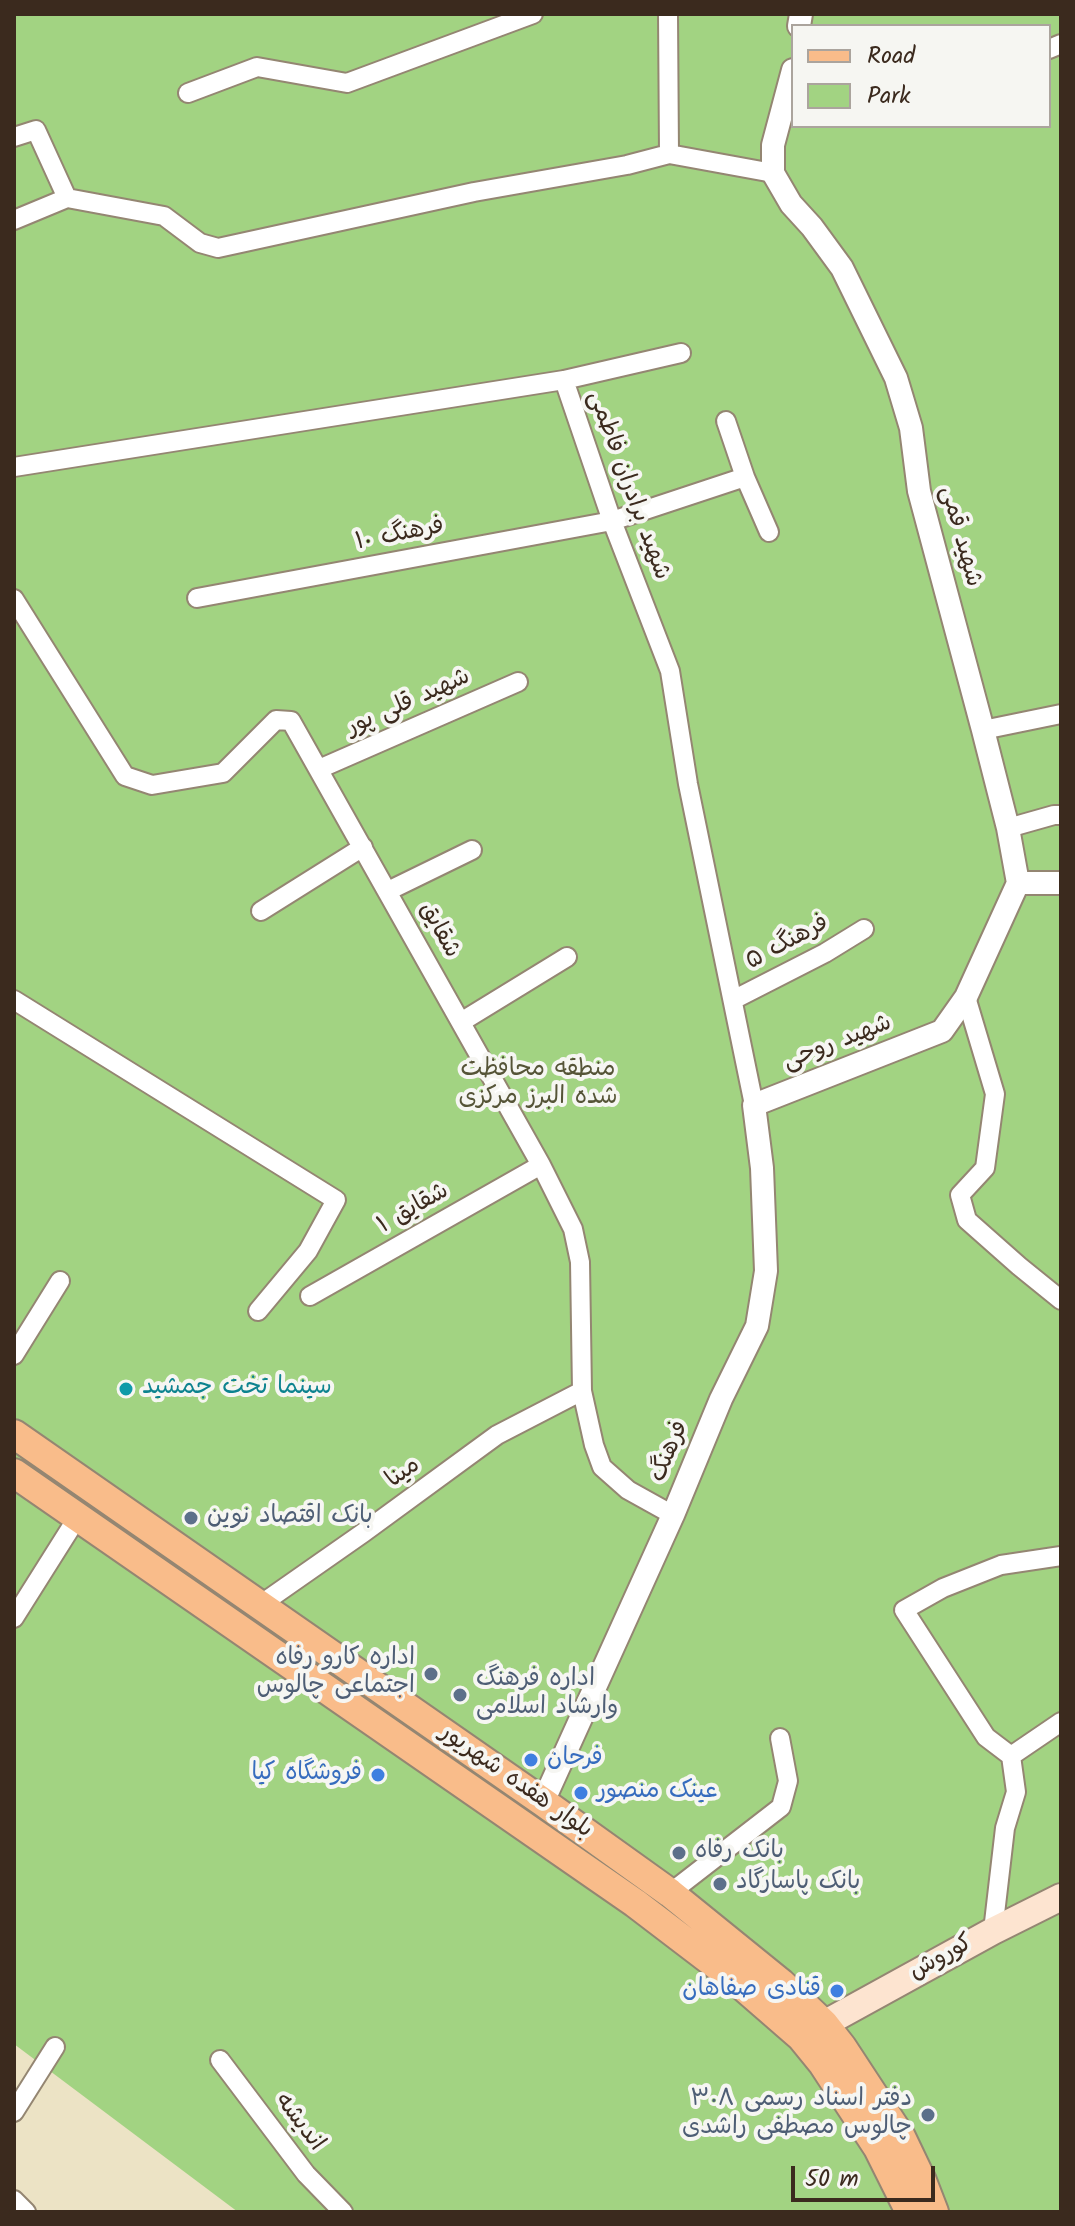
<!DOCTYPE html>
<html>
<head>
<meta charset="utf-8">
<style>
  body { margin:0 }
  #map { position:relative; width:1075px; height:2226px; overflow:hidden; background:#ece3c5; font-family:Kalam,sans-serif }
  canvas { display:block }
  .frame { position:absolute; inset:0; border:16px solid #3b2a1e; pointer-events:none }
  .legend { position:absolute; left:791px; top:24px; width:260px; height:104px; box-sizing:border-box; background:#f6f6f2; border:2px solid #aba49d; margin:0; padding:10px 14px; list-style:none; font-size:24px; color:#3b2a1e }
  .legend li { display:flex; align-items:center; gap:16px; height:40px }
  .legend b { width:40px; border:2px solid #aba49d }
  .scale { position:absolute; left:791px; top:2166px; width:144px; height:36px; box-sizing:border-box; border:4px solid #3b2a1e; border-top:0; padding-left:10px; font-size:24px; line-height:28px; white-space:nowrap; color:#3b2a1e; -webkit-text-stroke:6px #f6f6f2; paint-order:stroke }
</style>
</head>
<body>
<div id="map">
<canvas width="1075" height="2226"></canvas>
<div class="frame"></div>
<ul class="legend">
<li><b style="height:10px;background:#f9bc8a"></b>Road</li>
<li><b style="height:22px;background:#a2d382"></b>Park</li>
</ul>
<div class="scale">50 m</div>
</div>
<script>
const ctx = document.querySelector('canvas').getContext('2d');
ctx.lineJoin = 'round';
function fill(path, color) { ctx.fillStyle = color; ctx.fill(path, 'evenodd'); }
const shape = rows => new Path2D(rows.map(r => 'M' + r).join(''));
function strokePath(path, color, width, dash) { ctx.strokeStyle = color; ctx.lineWidth = width; ctx.lineCap = dash ? 'butt' : 'round'; ctx.setLineDash(dash || []); ctx.stroke(path); }
function write(font, color, halo, rows, align = 'center') {
  ctx.font = font + ' Kalam,"Playpen Sans Arabic",sans-serif'; ctx.lineWidth = 8; ctx.setLineDash([]); ctx.textBaseline = 'middle'; ctx.strokeStyle = halo; ctx.fillStyle = color; for (const [text, x, y, turn = 0] of rows) {
    ctx.save(); ctx.translate(x, y); ctx.rotate((+turn || 0) * Math.PI / 180); ctx.textAlign = isNaN(turn) ? turn : align; if (halo) ctx.strokeText(text, 0, 0); ctx.fillText(text, 0, 0); ctx.restore();
  }
}
fill(shape([
  [14,14,1061,14,1061,2212,238,2212,14,2044],
  [793,26,1049,26,1049,126,793,126]
]), '#a2d382');
const minor = shape([
  [668,14,669,154],
  [1049,49,1061,44],
  [188,93,257,67,347,83,533,14],
  [14,137,36,130,67,198],
  [14,220,67,198,164,216,200,243,218,248,474,192,627,165,669,154,773,173],
  [564,380,681,353],
  [726,421,745,477],
  [14,467,564,380,612,521,670,671,688,784,754,1105],
  [197,598,612,521,745,477,769,532],
  [14,599,125,776,152,785,223,773,276,720,291,721,541,1165,573,1229,580,1262,582,1391,594,1445,602,1467,628,1490,673,1515],
  [983,730,1061,714],
  [319,769,518,682],
  [1008,828,1054,815,1061,815],
  [388,891,472,850],
  [261,911,363,847],
  [966,997,995,1094,985,1168,960,1195,967,1220,1019,1266,1061,1300],
  [14,1000,336,1200,308,1251,258,1311],
  [733,1000,825,953,864,929],
  [461,1022,567,957],
  [310,1296,541,1165],
  [14,1355,60,1281],
  [260,1605,363,1533,497,1435,582,1391],
  [14,1618,77,1518],
  [1011,1756,986,1737,904,1610,943,1588,1001,1565,1061,1556],
  [670,1893,781,1807,788,1781,780,1738],
  [993,1931,1005,1828,1016,1792,1011,1756,1061,1722],
  [220,2060,306,2174,343,2212],
  [14,2112,55,2047],
  [14,2200,26,2212]
]);
const tertiary = shape([
  [799,26,801,14],
  [1018,883,1061,883],
  [543,1802,673,1515,721,1399,757,1326,766,1271,762,1168,754,1105,942,1031,966,997,1018,883,1008,828,983,730,919,491,911,428,896,378,842,268,812,227,791,204,773,173,773,145,793,70]
]);
const secondary = shape([
  [824,2024,993,1931,1061,1897]
]);
const primary = shape([
  [14,1434,543,1802,670,1893,781,1983,824,2024,842,2047,901,2137,922,2181,934,2212],
  [14,1473,635,1903,732,1977,801,2037,823,2064,878,2148,910,2212]
]);
strokePath(minor, '#948672', 22);
strokePath(tertiary, '#948672', 26);
strokePath(secondary, '#948672', 30);
strokePath(primary, '#948672', 32);
strokePath(minor, '#fff', 18);
strokePath(tertiary, '#fff', 22);
strokePath(secondary, '#fde4d0', 26);
strokePath(primary, '#f9bc8a', 28);
for (const [x, y, r, color] of [
  [126,1389,8,"#0f9aa8"],
  [191,1518,8,"#5c6f8a"],
  [431,1674,8,"#5c6f8a"],
  [460,1695,8,"#5c6f8a"],
  [531,1760,8,"#3f7fe0"],
  [378,1775,8,"#3f7fe0"],
  [581,1793,8,"#3f7fe0"],
  [679,1853,8,"#5c6f8a"],
  [720,1884,8,"#5c6f8a"],
  [837,1991,8,"#3f7fe0"],
  [928,2115,8,"#5c6f8a"]
]) { const dot = new Path2D(); dot.arc(x, y, r, 0, 2 * Math.PI); ctx.fillStyle = color; ctx.fill(dot); strokePath(dot, '#f6f6f2', 3); }
write('24px', '#3b2a1e', '#f6f6f2', [
  ["شهید برادران فاطمی",627,486,70],
  ["فرهنگ ۱۰",400,536,-11],
  ["شهید قمی",959,537,75],
  ["شهید قلی پور",409,704,-24],
  ["شقایق",438,931,61],
  ["فرهنگ ۵",788,944,-28],
  ["شهید روحی",838,1044,-21],
  ["شقایق ۱",414,1210,-30],
  ["فرهنگ",671,1452,-67],
  ["مینا",404,1474,-36],
  ["بلوار هفده شهریور",515,1783,35],
  ["کوروش",942,1959,-29],
  ["اندیشه",298,2123,53]
]);
write('24px', '#555437', '#f6f6f2', [
  ["منطقه محافظت",538,1071],
  ["شده البرز مرکزی",538,1099]
]);
write('24px', '#0d838f', '#f6f6f2', [
  ["سینما تخت جمشید",142,1389]
], 'left');
write('24px', '#4e5e75', '#f6f6f2', [
  ["بانک اقتصاد نوین",207,1518],
  ["اداره کارو رفاه",415,1660,"right"],
  ["اجتماعی چالوس",415,1688,"right"],
  ["اداره فرهنگ",476,1681],
  ["وارشاد اسلامی",476,1709],
  ["بانک رفاه",695,1853],
  ["بانک پاسارگاد",736,1884],
  ["دفتر اسناد رسمی ۳۰۸",912,2101,"right"],
  ["چالوس مصطفی راشدی",912,2129,"right"]
], 'left');
write('24px', '#366cbe', '#f6f6f2', [
  ["فرحان",547,1760],
  ["فروشگاه کیا",362,1775,"right"],
  ["عینک منصور",597,1793],
  ["قنادی صفاهان",821,1991,"right"]
], 'left');
</script>
</body>
</html>
